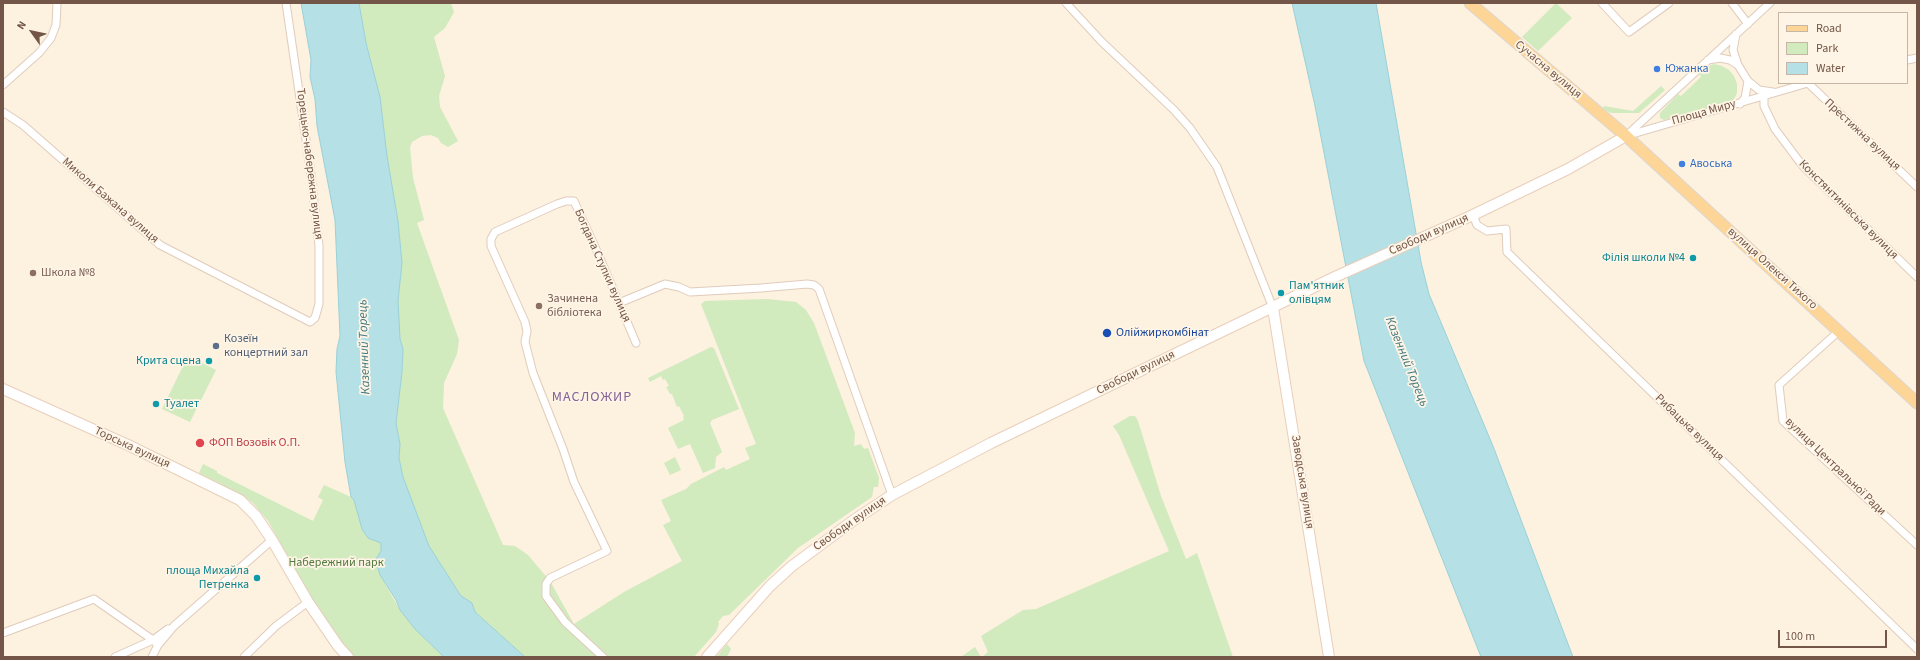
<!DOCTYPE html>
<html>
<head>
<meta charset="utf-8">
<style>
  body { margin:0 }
  #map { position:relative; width:1920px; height:660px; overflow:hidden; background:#fdf1df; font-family:"Source Sans 3",sans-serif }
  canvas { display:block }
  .frame { position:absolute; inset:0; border:4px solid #735647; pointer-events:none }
  .legend { position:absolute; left:1778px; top:12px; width:130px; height:72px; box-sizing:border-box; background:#fff5e6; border:1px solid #c7b5a6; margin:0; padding:5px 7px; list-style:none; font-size:12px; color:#735647 }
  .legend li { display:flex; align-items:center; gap:8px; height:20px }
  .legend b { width:20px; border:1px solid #c7b5a6 }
  .north { position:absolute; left:12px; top:12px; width:40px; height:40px; -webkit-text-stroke:3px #fff5e6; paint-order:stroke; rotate:303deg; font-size:11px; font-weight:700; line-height:16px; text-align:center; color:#735647 }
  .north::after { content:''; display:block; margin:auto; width:14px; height:18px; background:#735647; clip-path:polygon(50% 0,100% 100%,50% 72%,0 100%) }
  .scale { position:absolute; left:1778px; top:630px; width:109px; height:18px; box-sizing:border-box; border:2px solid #735647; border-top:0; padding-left:5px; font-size:12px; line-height:14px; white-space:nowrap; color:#735647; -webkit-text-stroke:3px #fff5e6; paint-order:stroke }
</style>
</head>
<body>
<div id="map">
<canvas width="1920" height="660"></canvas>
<div class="frame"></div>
<ul class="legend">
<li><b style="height:5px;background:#fdd596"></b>Road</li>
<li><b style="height:11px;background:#d1eabe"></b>Park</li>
<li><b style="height:11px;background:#b4e0e6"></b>Water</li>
</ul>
<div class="north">N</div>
<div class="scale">100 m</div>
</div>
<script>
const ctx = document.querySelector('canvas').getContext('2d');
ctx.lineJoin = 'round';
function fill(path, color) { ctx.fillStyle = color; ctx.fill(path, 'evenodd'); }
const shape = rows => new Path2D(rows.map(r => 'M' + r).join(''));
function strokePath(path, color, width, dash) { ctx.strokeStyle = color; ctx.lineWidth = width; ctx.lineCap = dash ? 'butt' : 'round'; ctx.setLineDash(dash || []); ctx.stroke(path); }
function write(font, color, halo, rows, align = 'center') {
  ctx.font = font + ' "Source Sans 3",sans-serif'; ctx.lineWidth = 3.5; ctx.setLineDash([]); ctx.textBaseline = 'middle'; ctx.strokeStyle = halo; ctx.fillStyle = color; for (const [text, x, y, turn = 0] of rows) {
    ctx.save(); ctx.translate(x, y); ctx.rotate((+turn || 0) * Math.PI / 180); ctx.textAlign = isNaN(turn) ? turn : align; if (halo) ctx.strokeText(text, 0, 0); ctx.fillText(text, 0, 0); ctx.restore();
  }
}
fill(shape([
  [359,3,451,3,454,12,445,28,434,37,445,76,439,96,440,107,458,141,448,147,441,143,438,138,431,135,422,136,412,142,410,147,413,178,424,220,417,223,459,340,457,354,444,383,443,408,503,545,515,546,528,555,550,581,574,624,624,592,682,561,663,525,671,521,661,500,686,489,691,484,724,467,726,470,750,459,745,448,756,444,701,304,705,301,767,299,796,302,806,310,814,323,855,433,854,446,861,444,864,449,868,448,879,478,878,487,874,487,872,497,798,548,729,615,723,616,718,622,719,624,716,632,694,657,525,657,475,612,472,603,462,597,429,546,403,477,399,457,400,444,396,423,402,372,403,349,400,339,399,326,398,301,402,263,398,221,387,156,380,97,366,43],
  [1556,3,1572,18,1538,51,1522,37],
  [1714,64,1722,66,1729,70,1734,76,1737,84,1737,93,1733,101,1664,120,1660,118,1660,113,1678,94,1681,96,1701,77,1699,73,1704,68],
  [1661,86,1665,90,1639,113,1611,113,1603,109,1604,106,1633,111],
  [711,347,714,348,739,409,712,420,710,423,722,452,716,457,715,468,703,473,690,444,678,449,668,428,684,420,683,417,684,416,679,406,677,407,672,394,670,394,666,387,669,386,665,379,663,380,661,376,650,382,648,378],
  [188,356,216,370,190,422,162,409],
  [1130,416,1135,416,1138,421,1161,496,1186,559,1197,553,1233,657,982,657,988,652,981,636,1023,610,1036,609,1169,551,1119,435,1113,426],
  [675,457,681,470,670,475,664,463],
  [203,464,217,471,217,473,313,521,323,500,318,497,324,485,351,497,354,500,362,529,368,538,381,543,381,551,376,559,380,575,400,610,415,629,444,657,353,657,340,643,321,615,268,521,253,503,242,495,199,473],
  [727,644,731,649,727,657,716,657],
  [975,647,981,657,961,657]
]), '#d1eabe');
const water = shape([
  [301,3,359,3,366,43,380,97,387,156,398,221,402,263,398,301,400,339,403,349,402,372,396,423,400,444,399,458,403,477,429,546,461,596,472,603,475,612,525,657,444,657,415,629,400,610,396,600,380,575,377,565,376,559,381,551,381,543,368,538,362,529,354,500,351,497,345,462,336,372,337,349,340,336,335,220,317,126,315,99,310,77,311,60,301,3],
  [1292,3,1376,3,1421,262,1429,294,1493,446,1573,657,1481,657,1364,361,1315,106,1292,3]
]);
fill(water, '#b4e0e6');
strokePath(water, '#9ad0d8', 1);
const street = shape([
  [1066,3,1102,42,1174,110,1190,128,1217,167,1273,308],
  [1602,3,1629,32,1669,3],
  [1732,3,1748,24],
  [1736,34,1733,50,1738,65],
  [1708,60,1720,58,1730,60,1738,65,1748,81,1745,98,1740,104],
  [1907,60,1917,58],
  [1748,81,1759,90,1773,92],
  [1808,83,1917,187],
  [3,85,39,53,51,38,56,25,57,3],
  [1764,97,1764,106,1775,129,1802,165,1917,277],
  [3,112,23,125,160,245,310,322,315,318,319,304,319,245,310,167,286,3],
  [1629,135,1808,83],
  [1626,136,1770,3],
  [1473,215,1477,225,1487,231,1506,229,1507,252,1917,649],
  [619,303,665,284,679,287,690,292,761,288,807,284,814,285,819,289,892,495],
  [1839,331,1779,385,1783,421,1917,545],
  [3,633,94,599,153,640,158,645],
  [115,657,153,640,168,629],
  [152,657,158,645,174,626,272,540],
  [244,657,276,626,308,602],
  [603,657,565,622,546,596,546,584,550,578,607,551,574,482,563,449,533,373,525,342,527,331,525,322,491,246,491,239,495,232,557,204,566,201,574,201,596,249,636,343]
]);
const secondary = shape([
  [1273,308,1329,657],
  [3,389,128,445,240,500,256,516,272,540,308,602,338,646,348,657],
  [707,657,770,586,792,566,854,520,892,495,991,443,1171,356,1337,276,1473,215,1568,169,1626,136]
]);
const primary = shape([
  [1470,3,1626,136,1917,403]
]);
strokePath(street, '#e0ccbc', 9);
strokePath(secondary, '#e8cfbb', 12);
strokePath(primary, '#ddd6d3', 13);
strokePath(street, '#fff', 7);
strokePath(secondary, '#fff', 10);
strokePath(primary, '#fdd596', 11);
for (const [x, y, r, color] of [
  [1657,69,4,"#3f7fe0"],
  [1682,164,4,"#3f7fe0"],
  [1693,258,4,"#0f9aa8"],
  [33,273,4,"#8d6e63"],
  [1281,293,4,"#0f9aa8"],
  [539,306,4,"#8d6e63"],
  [1107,333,5,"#1a4fb4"],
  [216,346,4,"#5c6f8a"],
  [209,361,4,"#0f9aa8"],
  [156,404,4,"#0f9aa8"],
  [200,443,5,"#e0444e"],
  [257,578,4,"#0f9aa8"]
]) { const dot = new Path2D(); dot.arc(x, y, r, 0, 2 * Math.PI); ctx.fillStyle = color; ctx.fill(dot); strokePath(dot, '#fff5e6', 1.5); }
write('12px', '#366cbe', '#fff5e6', [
  ["Южанка",1665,69],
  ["Авоська",1690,164]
], 'left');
write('12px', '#735647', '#fff5e6', [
  ["Сучасна вулиця",1548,70,40],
  ["Площа Миру",1704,113,-16],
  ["Престижна вулиця",1862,135,43],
  ["Торецько-набережна вулиця",309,164,83],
  ["Миколи Бажана вулиця",110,201,41],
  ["Констянтинівська вулиця",1848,210,45],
  ["Свободи вулиця",1429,235,-24],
  ["Богдана Ступки вулиця",602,266,66],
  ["вулиця Олекси Тихого",1772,269,42],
  ["Свободи вулиця",1136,373,-26],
  ["Рибацька вулиця",1689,428,44],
  ["Торська вулиця",132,448,25],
  ["вулиця Центральної Ради",1835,467,44],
  ["Заводська вулиця",1302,482,81],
  ["Свободи вулиця",850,524,-35]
]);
write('12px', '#0d838f', '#fff5e6', [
  ["Філія школи №4",1685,258],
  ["Пам'ятник",1289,286,"left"],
  ["олівцям",1289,300,"left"],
  ["Крита сцена",201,361],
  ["Туалет",164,404,"left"],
  ["площа Михайла",249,571],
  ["Петренка",249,585]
], 'right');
write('12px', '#785e54', '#fff5e6', [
  ["Школа №8",41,273],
  ["Зачинена",547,299],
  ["бібліотека",547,313]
], 'left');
write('12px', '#164399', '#fff5e6', [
  ["Олійжиркомбiнат",1116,333]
], 'left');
write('12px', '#4e5e75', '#fff5e6', [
  ["Козеїн",224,339],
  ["концертний зал",224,353]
], 'left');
write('12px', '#be3a42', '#fff5e6', [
  ["ФОП Возовік О.П.",209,443]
], 'left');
write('12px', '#51793f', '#fff5e6', [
  ["Набережний парк",336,563]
]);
write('italic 13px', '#3e7780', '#fff5e6', [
  ["Казенний Торець",365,347,-92],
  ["Казенний Торець",1406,362,68]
]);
ctx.letterSpacing = '1px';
write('14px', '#846297', '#fff5e6', [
  ["МАСЛОЖИР",592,398]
]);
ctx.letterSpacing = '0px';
</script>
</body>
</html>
